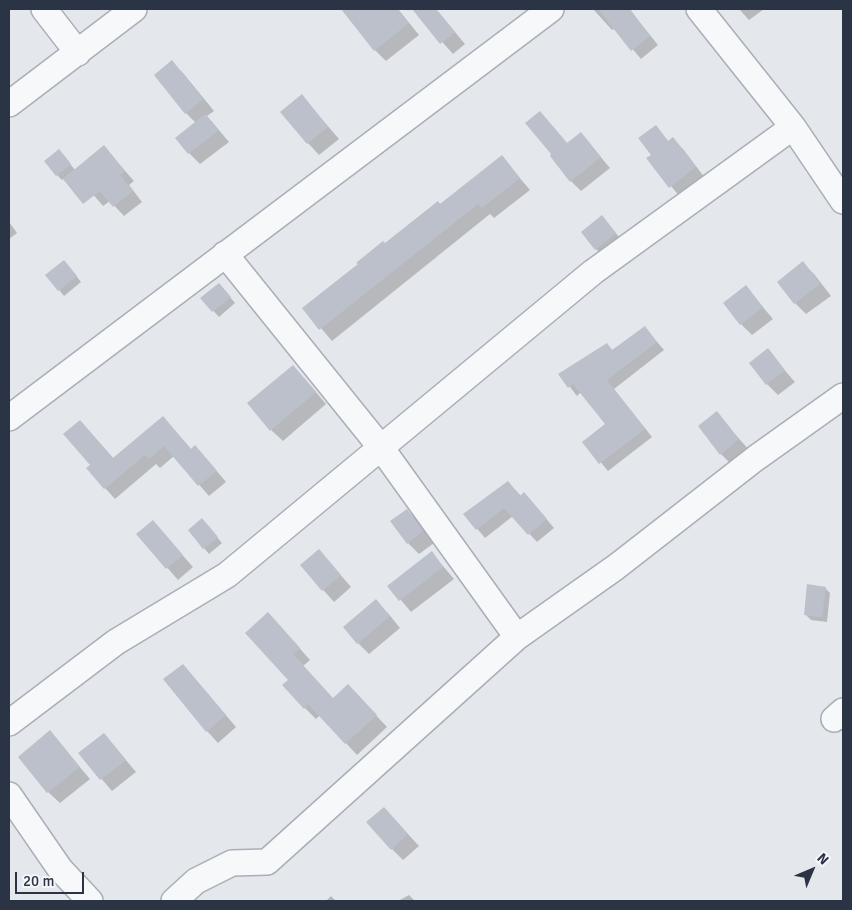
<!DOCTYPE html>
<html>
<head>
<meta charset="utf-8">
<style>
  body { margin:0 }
  #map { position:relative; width:852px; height:910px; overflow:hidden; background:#e4e7ec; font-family:Signika,sans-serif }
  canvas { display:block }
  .frame { position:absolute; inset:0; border:10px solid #2b3445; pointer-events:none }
  .north { position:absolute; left:787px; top:845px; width:50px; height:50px; -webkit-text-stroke:4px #f4f6f9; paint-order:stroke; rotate:45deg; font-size:14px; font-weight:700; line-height:20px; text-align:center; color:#2b3445 }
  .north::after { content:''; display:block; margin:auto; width:18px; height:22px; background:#2b3445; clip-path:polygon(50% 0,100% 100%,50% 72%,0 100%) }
  .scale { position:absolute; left:15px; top:872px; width:69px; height:22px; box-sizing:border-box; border:2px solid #2b3445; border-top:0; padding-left:6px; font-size:15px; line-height:18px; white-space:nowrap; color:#2b3445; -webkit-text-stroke:4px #f4f6f9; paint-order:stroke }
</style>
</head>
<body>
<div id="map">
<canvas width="852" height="910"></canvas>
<div class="frame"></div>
<div class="north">N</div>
<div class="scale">20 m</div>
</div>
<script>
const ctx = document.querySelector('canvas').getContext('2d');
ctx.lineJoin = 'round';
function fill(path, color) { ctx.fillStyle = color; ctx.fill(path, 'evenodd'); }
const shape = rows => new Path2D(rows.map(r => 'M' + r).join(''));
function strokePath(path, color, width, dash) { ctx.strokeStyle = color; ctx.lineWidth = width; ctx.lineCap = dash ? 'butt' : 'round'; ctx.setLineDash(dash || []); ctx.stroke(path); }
fill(shape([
  [352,9,398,9,419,35,386,61,375,50,346,14],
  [428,9,436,9,465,44,453,54,419,16],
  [593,9,629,9,658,45,641,59,615,28,612,30],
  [739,9,764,9,749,20],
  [172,62,183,73,214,111,207,116,229,142,200,164,189,153,196,123,186,113],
  [302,96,339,139,319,155,308,143],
  [540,112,568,144,581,134,610,168,581,191,571,181,553,154],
  [655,126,669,142,673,139,683,149,705,178,680,197,648,158,653,155],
  [104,147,134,181,129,185,142,202,124,216,110,201,103,206,73,171,62,180,57,175,64,156,75,170],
  [502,157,530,190,494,218,490,214,332,341,304,308,385,245,441,206],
  [602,217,626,245,607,260,596,249],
  [9,222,17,233,9,239],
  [803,263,814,274,831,296,806,314,795,303],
  [69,267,81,282,64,296,47,275],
  [746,287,773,319,752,335,741,324],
  [224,290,235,303,219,317,202,298],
  [645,328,664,350,614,389,652,437,608,471,584,442,607,425,581,392,577,396,560,374,607,344,613,351],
  [767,350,795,382,778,395,767,384],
  [304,378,326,404,283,441,271,430],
  [716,413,750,451,732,465,721,454],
  [163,418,192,450,205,457,226,482,209,496,174,456,160,468,156,464,115,499,105,488,91,465,80,421,114,459],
  [508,482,521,496,532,502,554,528,537,542,513,516,485,538,465,514],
  [407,510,418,521,434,543,419,554,408,543],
  [153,522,193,567,178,580,138,534],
  [207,525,222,543,209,554,189,530],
  [319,550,351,587,334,602,301,565],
  [432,553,454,579,411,612,389,586],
  [825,588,830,593,827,622,811,620,805,614],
  [387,612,400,628,369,654,358,643],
  [279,625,310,660,303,666,333,699,359,697,387,727,357,755,320,715,316,719,305,708,290,680],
  [183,665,236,727,218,743,207,731,165,680],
  [50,732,90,779,60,803,48,792],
  [104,734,136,772,112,791,80,754],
  [395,820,419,846,403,860,392,849],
  [409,895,415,901,398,901],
  [331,896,336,901,326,901]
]), '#0003');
fill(shape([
  [341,9,397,9,409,23,374,51],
  [412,9,436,9,455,32,440,44],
  [598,9,630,9,650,36,631,51],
  [172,60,203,99,185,114,154,75],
  [302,94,328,127,307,144,280,112],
  [540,111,567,143,581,132,601,157,570,182,550,156,551,154,525,123],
  [205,114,219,130,188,154,175,138],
  [656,125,668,141,673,137,696,167,669,188,646,158,651,155,638,138],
  [104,145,125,171,120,175,133,191,113,207,100,191,83,204,63,179],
  [59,149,71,164,56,176,44,161],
  [502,155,520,178,482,208,478,204,319,330,302,308,358,264,356,263,383,241,385,243,438,201,440,204],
  [602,215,616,233,595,250,581,232],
  [64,260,77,276,58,291,45,275],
  [803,261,820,284,794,304,777,282],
  [219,283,231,297,212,312,200,298],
  [746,285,763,307,740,325,723,303],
  [645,326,657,342,607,380,645,429,599,464,582,442,605,424,573,384,568,388,558,374,607,343,612,350],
  [768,348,785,370,766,385,749,363],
  [293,365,316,392,270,431,247,403],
  [717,411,739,439,720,455,698,426],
  [163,416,191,449,195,445,217,471,198,486,164,446,149,459,145,455,104,489,86,468,90,465,63,434,80,420,113,458],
  [508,481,520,496,524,492,547,519,528,535,504,508,476,530,463,514],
  [407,509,423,531,407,544,390,521],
  [202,518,218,537,203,549,188,530],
  [153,520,183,555,166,569,136,534],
  [319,549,341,575,322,591,300,565],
  [432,551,443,567,399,601,387,586],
  [807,584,826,587,822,617,804,615],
  [376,599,390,616,357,644,343,627],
  [268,612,300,648,293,654,333,698,348,684,377,715,345,744,308,704,304,709,282,685,288,680,245,633],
  [183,664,226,715,206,732,163,679],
  [50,730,80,767,47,793,18,757],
  [104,733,126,760,100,780,78,753],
  [384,807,408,834,391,850,366,822]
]), '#bbc0ca');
const street = shape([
  [44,9,78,53],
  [699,9,793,127,843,201],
  [9,104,134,9],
  [225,254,382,449,517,637],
  [9,418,551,9],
  [834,719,843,711],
  [9,723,116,642,227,575,593,272,793,127],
  [9,795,60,869,90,901],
  [174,901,196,881,232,863,267,862,517,637,616,567,756,458,843,396]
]);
strokePath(street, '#a9aeb7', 28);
strokePath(street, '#f7f8fa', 25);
</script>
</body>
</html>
